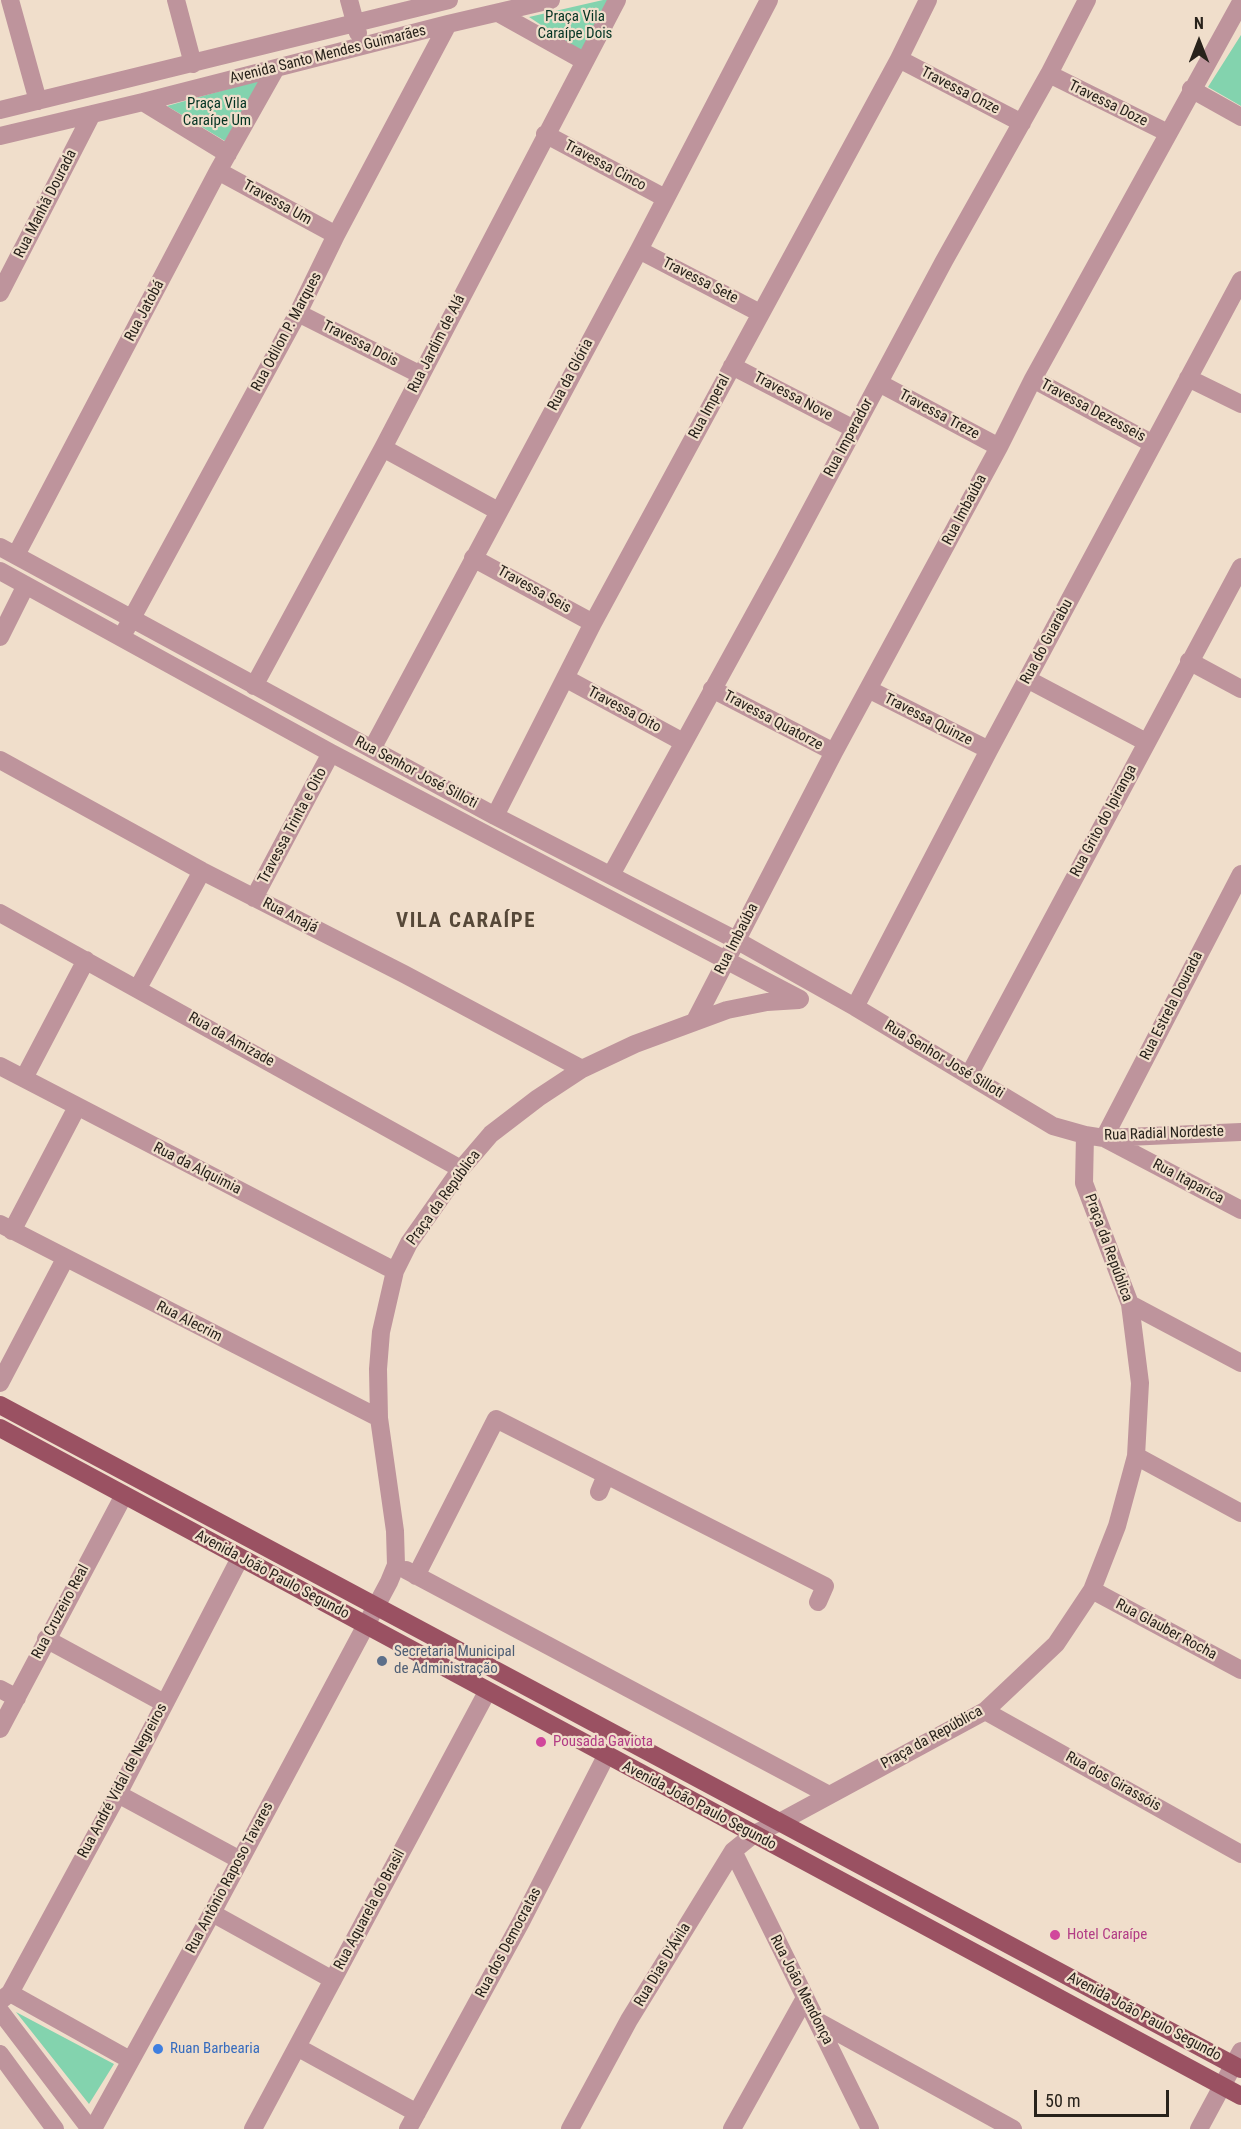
<!DOCTYPE html>
<html>
<head>
<meta charset="utf-8">
<style>
  body { margin:0 }
  #map { position:relative; width:1241px; height:2129px; overflow:hidden; background:#f0decb; font-family:"Roboto Condensed",sans-serif }
  canvas { display:block }
  .north { position:absolute; left:1169px; top:12px; width:60px; height:60px; -webkit-text-stroke:4px #f0decb; paint-order:stroke; rotate:0deg; font-size:16px; font-weight:700; line-height:24px; text-align:center; color:#28221b }
  .north::after { content:''; display:block; margin:auto; width:21px; height:27px; background:#28221b; clip-path:polygon(50% 0,100% 100%,50% 72%,0 100%) }
  .scale { position:absolute; left:1034px; top:2090px; width:135px; height:27px; box-sizing:border-box; border:3px solid #28221b; border-top:0; padding-left:8px; font-size:18px; line-height:21px; white-space:nowrap; color:#28221b; -webkit-text-stroke:4px #f0decb; paint-order:stroke }
</style>
</head>
<body>
<div id="map">
<canvas width="1241" height="2129"></canvas>
<div class="north">N</div>
<div class="scale">50 m</div>
</div>
<script>
const ctx = document.querySelector('canvas').getContext('2d');
ctx.lineJoin = 'round';
function fill(path, color) { ctx.fillStyle = color; ctx.fill(path, 'evenodd'); }
const shape = rows => new Path2D(rows.map(r => 'M' + r).join(''));
function strokePath(path, color, width, dash) { ctx.strokeStyle = color; ctx.lineWidth = width; ctx.lineCap = dash ? 'butt' : 'round'; ctx.setLineDash(dash || []); ctx.stroke(path); }
function write(font, color, halo, rows, align = 'center') {
  ctx.font = font + ' "Roboto Condensed",sans-serif'; ctx.lineWidth = 4.5; ctx.setLineDash([]); ctx.textBaseline = 'middle'; ctx.strokeStyle = halo; ctx.fillStyle = color; for (const [text, x, y, turn = 0] of rows) {
    ctx.save(); ctx.translate(x, y); ctx.rotate((+turn || 0) * Math.PI / 180); ctx.textAlign = isNaN(turn) ? turn : align; if (halo) ctx.strokeText(text, 0, 0); ctx.fillText(text, 0, 0); ctx.restore();
  }
}
fill(shape([
  [603,0,609,0,582,52,529,17],
  [1241,35,1241,106,1208,87],
  [260,81,225,141,167,106,242,85],
  [16,2012,114,2064,89,2104]
]), '#83d3ae');
strokePath(shape([
  [10,0,38,101],
  [176,0,193,64],
  [349,0,358,33],
  [498,13,584,61],
  [899,59,1022,123],
  [1049,74,1168,133],
  [1191,89,1241,117],
  [143,102,228,154],
  [0,110,449,0],
  [545,134,665,198],
  [0,136,143,102,448,24,551,0],
  [218,171,336,235],
  [639,250,760,313],
  [0,293,92,114],
  [298,313,421,375],
  [732,366,854,429],
  [1188,378,1241,404],
  [1033,379,1153,444],
  [879,383,999,447],
  [383,448,498,511],
  [0,547,495,816,736,940,855,1007,1053,1126,1085,1135,1104,1138,1241,1132],
  [16,555,218,171,276,68],
  [473,558,593,623],
  [0,571,331,753,800,999],
  [126,629,298,313,336,235,448,24],
  [0,637,26,585],
  [1189,661,1241,689],
  [565,678,683,742],
  [1027,679,1146,742],
  [254,686,383,448,617,0],
  [712,689,834,752],
  [868,689,989,750],
  [372,749,639,250,769,0],
  [0,760,202,871,404,974,582,1069],
  [495,816,593,623,899,59,928,0],
  [1241,874,1104,1138,1241,1210],
  [611,875,784,560,944,261,1049,74,1087,0],
  [254,898,331,753],
  [0,913,461,1169],
  [138,988,202,871],
  [855,1007,989,750,1241,280],
  [695,1021,834,752,999,447,1033,379,1241,2],
  [0,1066,395,1271],
  [969,1075,1241,567],
  [24,1078,86,960],
  [0,1224,379,1418],
  [12,1231,77,1107],
  [1130,1304,1241,1363],
  [0,1383,65,1259],
  [1136,1456,1241,1513],
  [599,1492,606,1475],
  [406,1570,829,1795],
  [416,1576,496,1419,825,1586,818,1602],
  [1092,1590,1241,1670],
  [46,1639,164,1703],
  [0,1689,17,1698],
  [985,1711,1241,1854],
  [0,1729,124,1495],
  [118,1794,240,1860],
  [733,1851,870,2129],
  [212,1913,333,1980],
  [10,1993,130,2060],
  [0,2001,10,1993,118,1794,240,1558],
  [0,2011,90,2129],
  [817,2021,1013,2129],
  [297,2047,417,2113],
  [0,2054,55,2129],
  [93,2129,212,1913,389,1582,396,1565,395,1531,379,1418,378,1369,381,1332,395,1271,409,1243,461,1169,491,1134,538,1098,582,1069,635,1044,727,1010,767,1002,799,1000],
  [253,2129,487,1692],
  [408,2129,521,1922,606,1756],
  [570,2129,629,2020,733,1851,754,1834,780,1822,985,1711,1056,1644,1092,1590,1117,1526,1136,1456,1140,1383,1130,1304,1084,1183,1085,1135],
  [732,2129,805,1998],
  [1199,2129,1241,2051]
]), '#be949c', 18);
strokePath(shape([
  [0,1405,1241,2069],
  [0,1428,1241,2096]
]), '#9a5162', 18);
for (const [x, y, r, color] of [
  [382,1661,6,"#5c6f8a"],
  [541,1742,6,"#d1479c"],
  [1055,1935,6,"#d1479c"],
  [158,2049,6,"#3f7fe0"]
]) { const dot = new Path2D(); dot.arc(x, y, r, 0, 2 * Math.PI); ctx.fillStyle = color; ctx.fill(dot); strokePath(dot, '#f0decb', 2); }
write('15px', '#043423', '#f0decb', [
  ["Praça Vila",575,17],
  ["Caraípe Dois",575,34],
  ["Praça Vila",217,104],
  ["Caraípe Um",217,121]
]);
write('15px', '#28221b', '#f0decb', [
  ["Avenida Santo Mendes Guimarães",328,55,-14],
  ["Travessa Onze",960,91,27],
  ["Travessa Doze",1108,104,26],
  ["Travessa Cinco",605,166,28],
  ["Travessa Um",277,203,29],
  ["Rua Manhã Dourada",46,204,-63],
  ["Travessa Sete",700,281,27],
  ["Rua Jatobá",145,311,-62],
  ["Rua Odilon P. Marques",287,332,-62],
  ["Travessa Dois",360,344,27],
  ["Rua Jardim de Alá",437,344,-63],
  ["Rua da Glória",571,375,-62],
  ["Travessa Nove",793,397,28],
  ["Rua Imperal",710,407,-62],
  ["Travessa Dezesseis",1093,411,28],
  ["Travessa Treze",939,415,28],
  ["Rua Imperador",849,438,-62],
  ["Rua Imbaúba",965,510,-62],
  ["Travessa Seis",534,590,29],
  ["Rua do Guarabu",1047,642,-62],
  ["Travessa Oito",624,710,28],
  ["Travessa Quinze",928,720,27],
  ["Travessa Quatorze",773,721,28],
  ["Rua Senhor José Silloti",416,773,28],
  ["Rua Grito do Ipiranga",1104,821,-62],
  ["Travessa Trinta e Oito",293,826,-62],
  ["Rua Anajá",290,916,27],
  ["Rua Imbaúba",737,939,-63],
  ["Rua Estrela Dourada",1172,1006,-63],
  ["Rua da Amizade",231,1040,29],
  ["Rua Senhor José Silloti",944,1060,31],
  ["Rua Radial Nordeste",1164,1134,-2],
  ["Rua da Alquimia",197,1169,27],
  ["Rua Itaparica",1188,1182,28],
  ["Praça da República",444,1198,-54],
  ["Praça da República",1108,1248,70],
  ["Rua Alecrim",189,1322,27],
  ["Avenida João Paulo Segundo",272,1575,28],
  ["Rua Cruzeiro Real",61,1612,-62],
  ["Rua Glauber Rocha",1166,1630,28],
  ["Praça da República",932,1738,-29],
  ["Rua André Vidal de Negreiros",123,1781,-62],
  ["Rua dos Girassóis",1113,1782,29],
  ["Avenida João Paulo Segundo",699,1806,28],
  ["Rua Antônio Raposo Tavares",230,1878,-62],
  ["Rua Aquarela do Brasil",370,1910,-62],
  ["Rua dos Democratas",509,1943,-62],
  ["Rua Dias D'Ávila",663,1965,-59],
  ["Rua João Mendonça",801,1990,63],
  ["Avenida João Paulo Segundo",1144,2017,28]
]);
write('15px', '#4e5e75', '#f0decb', [
  ["Secretaria Municipal",394,1652],
  ["de Administração",394,1669]
], 'left');
write('15px', '#b23c85', '#f0decb', [
  ["Pousada Gaviota",553,1742],
  ["Hotel Caraípe",1067,1935]
], 'left');
write('15px', '#366cbe', '#f0decb', [
  ["Ruan Barbearia",170,2049]
], 'left');
ctx.letterSpacing = '1.5px';
write('bold 21px', '#564838', '#f0decb', [
  ["VILA CARAÍPE",466,922]
]);
ctx.letterSpacing = '0px';
</script>
</body>
</html>
